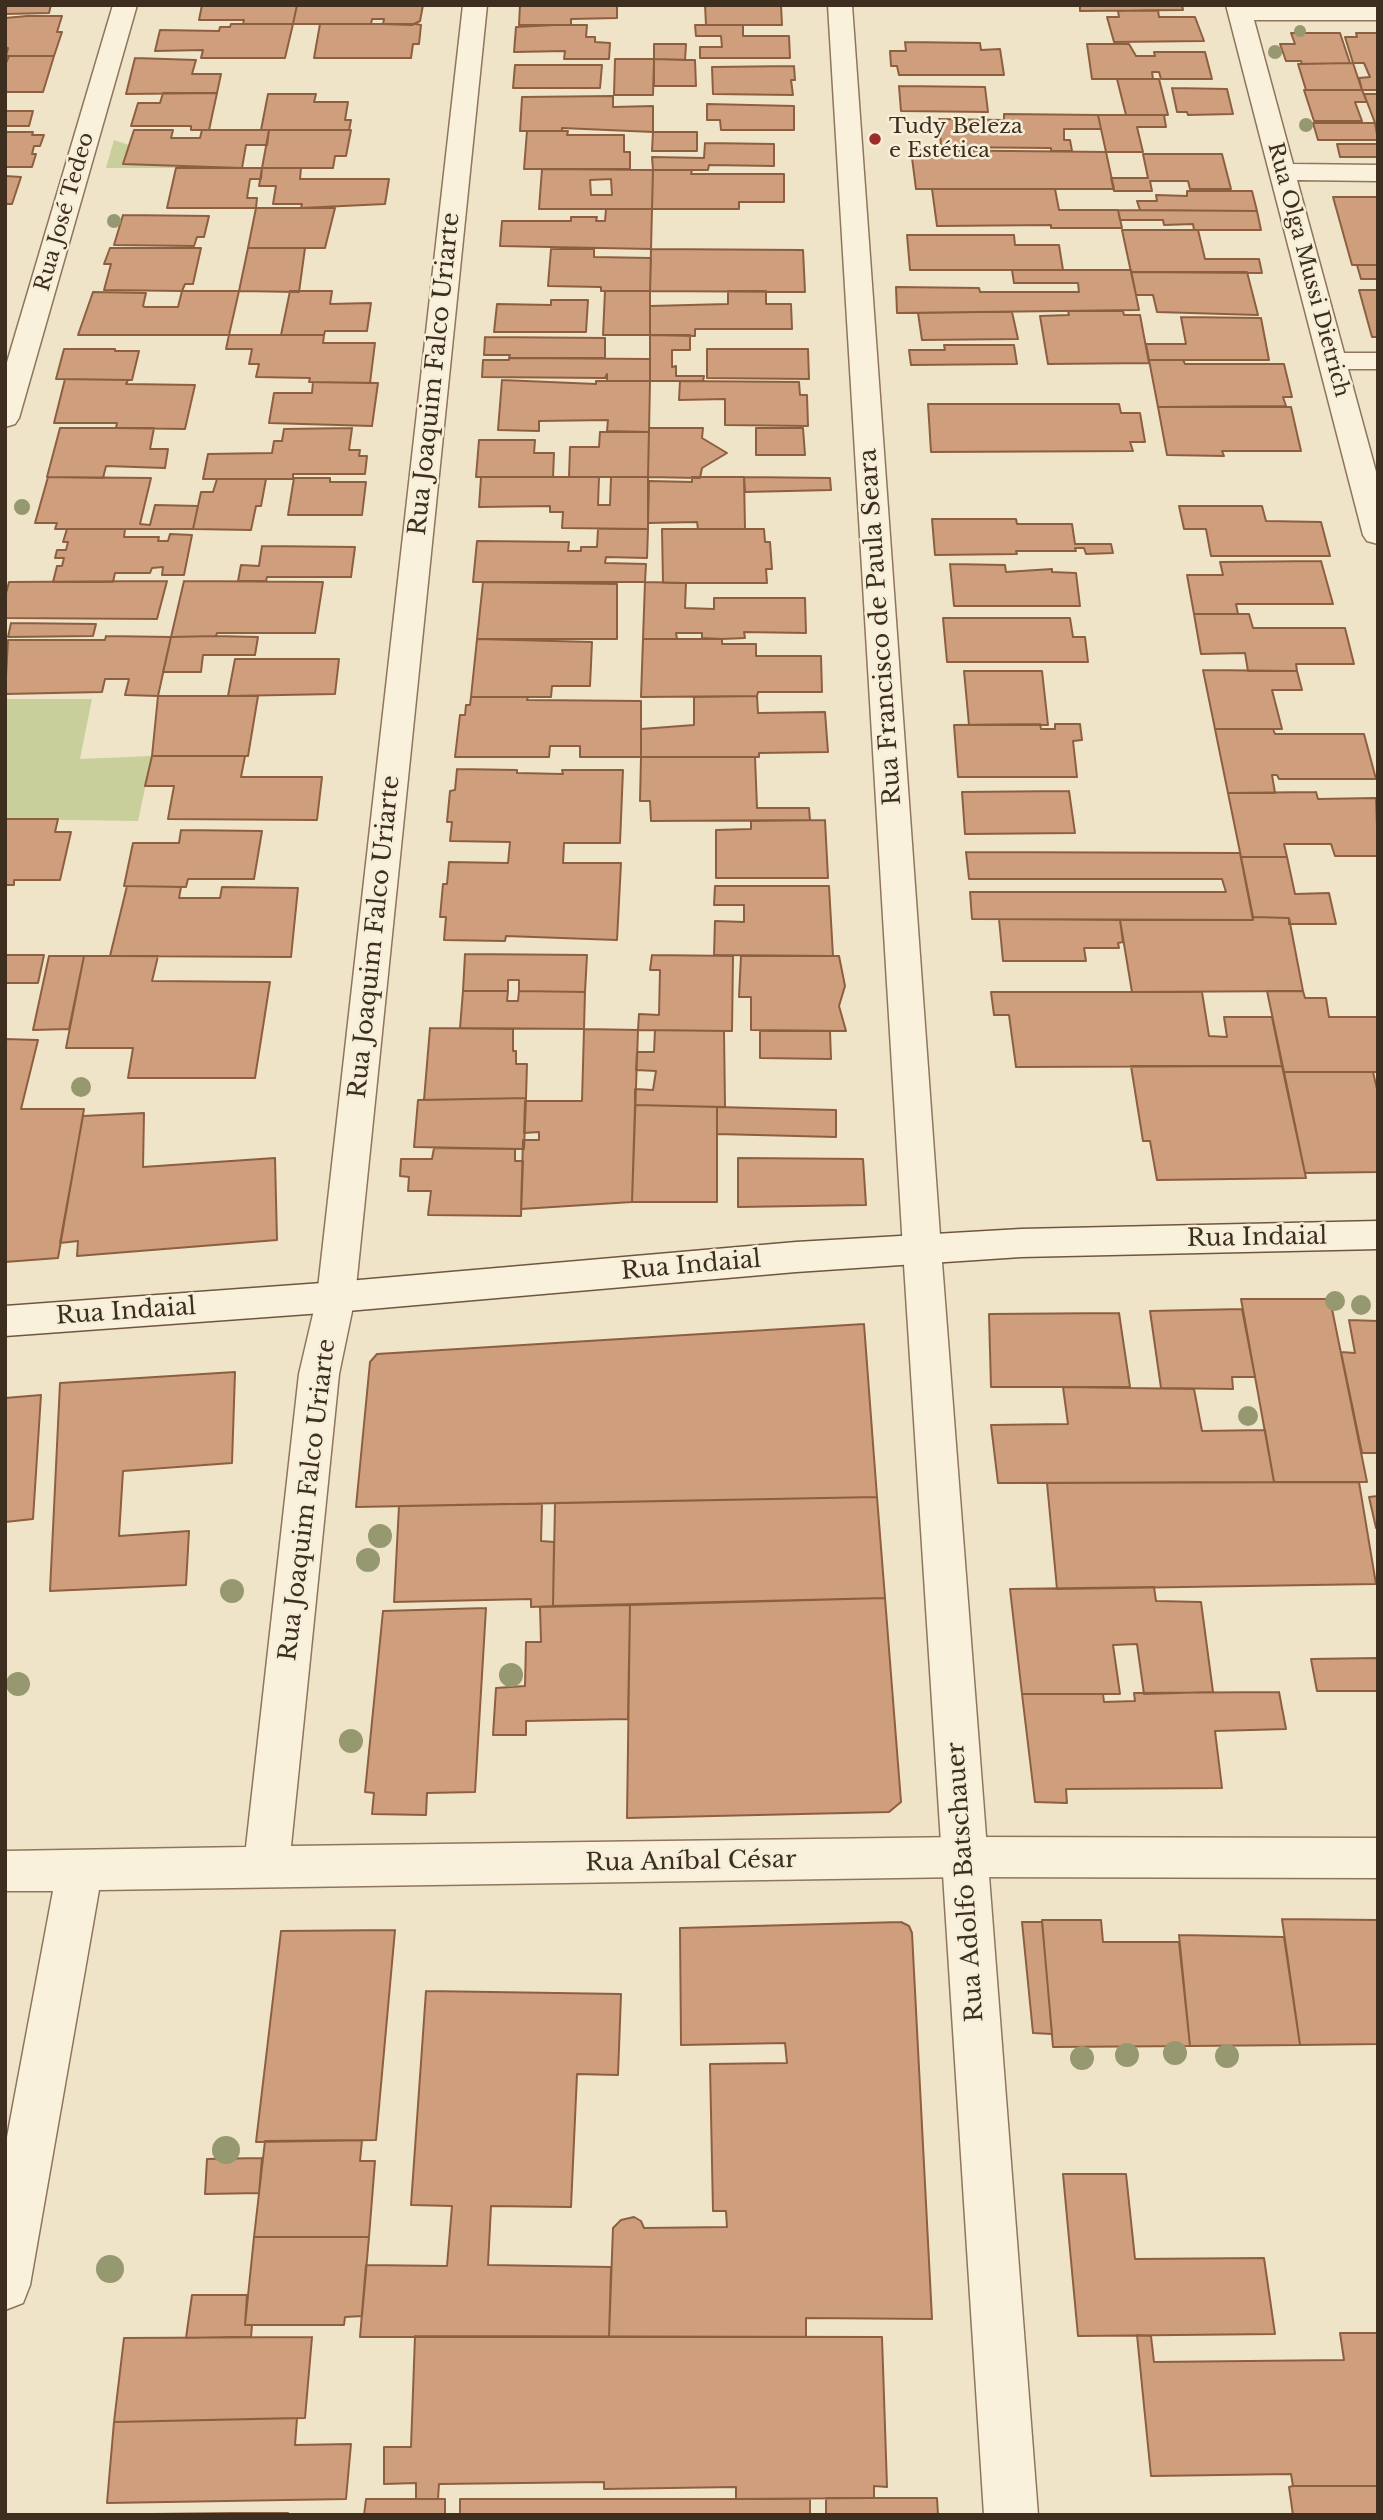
<!DOCTYPE html>
<html>
<head>
<meta charset="utf-8">
<style>
  body { margin:0 }
  #map { position:relative; width:1383px; height:2520px; overflow:hidden; background:#f0e4c8; font-family:"Libre Baskerville",serif }
  canvas { display:block }
  .frame { position:absolute; inset:0; border:7px solid #3d2e20; pointer-events:none }
</style>
</head>
<body>
<div id="map">
<canvas width="1383" height="2520"></canvas>
<div class="frame"></div>
</div>
<script>
const ctx = document.querySelector('canvas').getContext('2d');
ctx.lineJoin = 'round';
function fill(path, color) { ctx.fillStyle = color; ctx.fill(path, 'evenodd'); }
const shape = rows => new Path2D(rows.map(r => 'M' + r).join(''));
function strokePath(path, color, width, dash) { ctx.strokeStyle = color; ctx.lineWidth = width; ctx.lineCap = dash ? 'butt' : 'round'; ctx.setLineDash(dash || []); ctx.stroke(path); }
function write(font, color, halo, rows, align = 'center') {
  ctx.font = font + ' "Libre Baskerville",serif'; ctx.lineWidth = 5; ctx.setLineDash([]); ctx.textBaseline = 'middle'; ctx.strokeStyle = halo; ctx.fillStyle = color; for (const [text, x, y, turn = 0] of rows) {
    ctx.save(); ctx.translate(x, y); ctx.rotate((+turn || 0) * Math.PI / 180); ctx.textAlign = isNaN(turn) ? turn : align; if (halo) ctx.strokeText(text, 0, 0); ctx.fillText(text, 0, 0); ctx.restore();
  }
}
fill(shape([
  [114,140,129,145,124,164,197,165,196,168,106,168],
  [5,699,92,699,80,759,152,756,138,821,5,819]
]), '#c9cf9b');
const building = shape([
  [5,5,51,5,49,13,5,14,5,5],
  [202,5,297,5,293,24,243,24,244,20,199,20,202,5],
  [297,5,423,5,420,21,412,25,383,24,384,19,372,19,371,24,293,24,297,5],
  [520,5,617,5,617,18,571,19,571,25,519,25,520,5],
  [705,5,781,5,782,25,706,25,705,5],
  [1080,5,1182,5,1183,10,1080,11,1080,5],
  [1158,10,1159,17,1195,17,1204,41,1114,42,1107,17,1119,17,1118,11,1158,10],
  [27,16,62,16,57,32,62,32,54,56,6,56,8,48,5,48,5,18,27,16],
  [231,24,293,24,285,58,201,58,203,50,155,51,160,30,219,31,220,27,230,27,231,24],
  [320,24,416,24,421,25,419,44,413,44,411,58,314,58,320,24],
  [555,25,587,25,586,37,595,37,595,42,610,43,609,59,564,59,565,51,514,52,516,27,555,25],
  [695,25,743,25,743,36,789,36,790,58,700,58,700,47,722,47,721,36,696,36,695,25],
  [1291,33,1340,33,1350,63,1302,64,1301,61,1286,61,1280,44,1295,44,1291,33],
  [1356,33,1378,33,1378,90,1362,90,1359,78,1370,77,1364,63,1353,63,1345,37,1357,37,1356,33],
  [905,42,980,43,981,50,1000,49,1004,75,899,75,897,66,891,66,890,51,906,51,905,42],
  [654,44,686,44,685,60,654,59,654,44],
  [1087,44,1129,44,1136,56,1155,56,1154,52,1205,52,1212,79,1161,79,1159,72,1152,72,1153,79,1092,79,1087,44],
  [9,56,54,56,43,92,5,92,5,65,9,56],
  [135,58,196,60,192,74,221,74,217,93,126,94,135,58],
  [615,59,654,59,653,95,614,95,615,59],
  [654,59,695,60,696,86,654,86,654,59],
  [1353,63,1362,90,1306,90,1298,64,1353,63],
  [515,65,602,65,600,88,513,88,515,65],
  [794,66,795,80,791,80,793,95,713,94,712,67,794,66],
  [1117,79,1159,79,1168,115,1126,115,1117,79],
  [899,86,985,87,988,112,901,111,899,86],
  [1172,88,1227,89,1233,114,1188,115,1187,112,1177,112,1172,88],
  [1304,90,1362,90,1367,102,1355,102,1362,121,1314,121,1304,90],
  [163,93,217,93,209,130,191,130,191,126,131,126,138,103,160,103,163,93],
  [268,94,316,94,314,102,348,102,345,120,351,120,349,130,261,130,268,94],
  [1364,94,1378,94,1378,133,1375,123,1364,94],
  [613,96,613,107,653,106,653,132,562,128,562,131,520,131,522,97,613,96],
  [707,104,794,106,794,130,721,130,720,120,707,120,707,104],
  [5,111,33,111,29,126,5,126,5,111],
  [1004,114,1098,115,1101,129,1064,129,1064,140,1070,140,1072,151,1051,151,1051,148,941,147,939,119,1004,120,1004,114],
  [1098,115,1164,115,1166,127,1137,127,1143,152,1106,152,1098,115],
  [1313,123,1375,123,1378,140,1318,140,1313,123],
  [134,130,173,130,171,138,200,138,202,130,269,130,267,145,246,145,242,168,123,164,134,130],
  [269,130,351,130,346,156,335,156,333,168,262,168,269,130],
  [527,131,568,131,567,135,624,135,624,152,630,152,630,169,524,169,527,131],
  [5,132,33,132,32,135,44,135,40,146,34,146,32,154,36,154,32,167,5,167,5,132],
  [653,132,697,132,697,151,652,151,653,132],
  [705,143,774,144,774,166,709,165,708,170,653,170,652,157,704,158,705,143],
  [1337,144,1378,144,1378,157,1340,157,1337,144],
  [911,150,1106,152,1114,189,916,189,911,150],
  [1143,154,1222,154,1231,189,1190,189,1188,181,1150,181,1152,191,1114,191,1111,178,1148,178,1143,154],
  [176,168,262,168,261,179,250,179,247,198,257,198,256,208,167,208,176,168],
  [262,168,301,168,300,179,389,179,385,204,301,208,302,204,273,204,276,186,259,186,262,168],
  [542,169,653,170,652,209,539,209,542,169],
  [611,179,612,195,591,195,590,180,611,179],
  [653,170,692,170,691,174,784,174,784,202,739,202,739,209,652,209,653,170],
  [5,176,21,177,12,204,5,204,5,176],
  [932,189,1055,189,1059,210,1118,210,1122,228,1051,228,1051,225,937,226,932,189],
  [1187,191,1252,191,1257,211,1140,210,1137,201,1157,201,1156,195,1187,196,1187,191],
  [1333,197,1378,197,1378,265,1352,265,1333,197],
  [256,208,335,208,325,248,248,248,256,208],
  [606,209,652,209,651,249,500,246,502,221,571,221,571,217,597,217,596,221,605,221,606,209],
  [1118,210,1257,211,1261,230,1194,230,1193,224,1164,225,1163,220,1120,220,1118,210],
  [123,215,209,216,204,237,197,237,194,246,114,245,123,215],
  [1122,230,1198,230,1205,259,1259,259,1262,273,1131,272,1122,230],
  [907,235,1014,235,1015,245,1059,245,1063,270,910,270,907,235],
  [110,248,201,248,193,284,185,284,182,291,104,290,111,264,104,264,110,248],
  [248,248,305,248,299,292,239,291,248,248],
  [551,249,594,249,594,257,651,258,650,291,601,291,601,287,548,286,551,249],
  [651,249,803,250,805,292,650,291,651,249],
  [1357,265,1378,265,1378,279,1361,279,1357,265],
  [1012,270,1131,270,1139,310,897,313,896,287,979,288,980,292,1079,292,1078,283,1014,283,1012,270],
  [1131,272,1247,272,1258,315,1157,312,1153,295,1136,295,1131,272],
  [1359,290,1378,290,1378,337,1372,337,1359,290],
  [182,291,239,291,229,335,78,335,93,292,146,293,143,306,145,307,178,307,182,291],
  [290,291,332,291,330,304,371,303,367,331,325,331,324,335,281,335,290,291],
  [605,291,650,291,650,335,603,335,605,291],
  [728,291,766,291,766,304,791,304,792,329,695,329,695,336,650,335,650,306,728,304,728,291],
  [551,300,588,300,586,332,494,332,497,304,551,305,551,300],
  [1068,311,1123,311,1124,315,1140,315,1149,363,1048,364,1040,316,1069,315,1068,311],
  [980,312,1012,312,1018,339,922,340,918,313,980,312],
  [1181,317,1261,318,1269,360,1149,360,1146,344,1186,344,1181,317],
  [229,335,324,335,323,343,375,343,370,383,309,382,310,378,256,377,259,364,249,364,252,349,226,349,229,335],
  [650,335,690,335,690,350,672,350,672,367,676,366,676,376,704,376,703,381,650,381,650,335],
  [485,337,605,338,605,358,509,358,510,355,484,355,485,337],
  [944,345,1014,345,1017,364,911,365,909,350,945,350,944,345],
  [64,349,115,349,115,351,139,351,132,380,56,379,64,349],
  [707,349,808,349,809,379,707,378,707,349],
  [509,358,650,359,650,381,607,381,607,374,605,378,482,377,483,360,509,360,509,358],
  [1149,360,1183,360,1185,364,1284,364,1292,397,1283,397,1286,406,1158,407,1149,360],
  [65,379,128,380,126,384,195,385,185,429,116,428,117,423,54,423,65,379],
  [502,380,596,384,596,381,650,381,649,432,607,431,608,420,539,421,539,431,498,430,502,380],
  [680,381,799,382,800,395,807,395,808,426,725,425,725,399,679,400,680,381],
  [313,382,378,383,372,426,269,423,274,393,312,393,313,382],
  [928,404,1119,404,1121,413,1140,413,1145,442,1130,442,1133,451,931,452,928,404],
  [1158,407,1291,407,1301,451,1222,451,1224,456,1167,455,1158,407],
  [60,428,154,428,150,449,168,449,165,468,106,466,103,478,47,477,60,428],
  [352,428,349,450,360,450,359,456,367,456,365,474,293,474,293,479,203,479,208,454,272,453,274,441,282,441,284,429,352,428],
  [649,428,703,428,702,438,727,453,702,468,700,478,648,477,649,428],
  [756,428,803,428,805,455,756,455,756,428],
  [600,432,649,432,648,477,569,477,570,447,599,447,600,432],
  [479,440,535,440,534,453,554,453,553,477,476,477,479,440],
  [48,477,151,478,140,524,150,525,155,505,198,506,193,529,55,529,57,523,35,523,48,477],
  [481,477,599,477,598,505,610,505,611,477,648,477,648,529,562,528,563,512,550,512,550,506,479,507,481,477],
  [692,477,744,477,745,529,698,529,697,522,648,523,649,481,692,482,692,477],
  [744,477,830,478,831,490,745,492,744,477],
  [294,478,330,478,330,482,366,482,362,515,288,515,294,478],
  [217,479,266,479,261,506,256,506,251,530,193,529,201,492,213,492,217,479],
  [1179,506,1262,506,1266,521,1321,522,1330,556,1211,556,1206,529,1184,529,1179,506],
  [932,519,1016,519,1017,524,1072,524,1075,544,1111,544,1113,553,1086,554,1084,548,1075,548,1076,551,1016,551,1017,554,935,555,932,519],
  [67,529,125,529,124,537,159,537,158,541,168,541,170,534,192,535,184,575,162,575,163,567,152,568,150,573,115,573,113,582,53,582,57,566,62,566,64,558,55,558,57,550,66,550,68,542,63,542,67,529],
  [598,529,648,529,647,558,606,557,605,563,646,564,645,582,473,582,477,541,569,542,568,551,581,551,581,547,597,547,598,529],
  [662,529,764,529,765,542,770,542,772,569,766,569,767,583,663,583,662,529],
  [262,546,355,547,351,577,267,577,266,581,238,581,241,565,259,566,262,546],
  [1321,561,1333,604,1236,604,1238,614,1194,614,1187,575,1223,575,1220,562,1321,561],
  [950,564,1005,565,1006,572,1052,569,1052,572,1076,573,1080,606,954,606,950,564],
  [167,581,157,619,5,618,5,597,9,582,167,581],
  [184,581,323,582,315,633,217,633,216,636,171,637,184,581],
  [483,582,617,584,617,639,477,639,483,582],
  [645,582,686,583,685,608,714,609,714,598,805,598,806,633,744,632,745,638,722,639,702,638,702,633,676,633,677,639,643,639,645,582],
  [1194,614,1249,614,1253,628,1345,628,1354,664,1296,664,1297,671,1248,671,1245,653,1201,654,1194,614],
  [943,618,1070,618,1073,637,1085,637,1088,662,947,662,943,618],
  [11,623,96,624,93,636,8,637,11,623],
  [106,636,171,637,158,696,125,695,129,679,105,679,102,692,5,694,8,640,105,640,106,636],
  [216,636,258,637,255,655,203,655,201,672,163,672,171,637,216,636],
  [477,639,592,642,590,686,552,686,551,697,471,697,477,639],
  [643,639,722,639,722,644,756,644,756,656,821,656,822,692,758,692,757,696,641,697,643,639],
  [235,659,339,659,335,694,228,696,235,659],
  [1203,670,1297,671,1302,690,1272,690,1282,729,1215,729,1203,670],
  [964,671,1042,671,1048,725,969,725,964,671],
  [158,696,258,696,248,756,152,756,158,696],
  [757,696,758,713,825,712,828,752,759,753,759,757,641,757,641,729,694,725,694,697,757,696],
  [471,697,528,697,527,700,641,701,641,757,580,757,580,746,550,746,549,757,455,757,460,715,465,715,466,705,470,705,471,697],
  [1040,724,1041,729,1055,729,1055,724,1080,724,1082,740,1073,741,1077,777,958,777,954,725,1040,724],
  [1215,729,1273,729,1275,734,1364,734,1376,779,1279,779,1277,775,1272,775,1275,793,1228,793,1215,729],
  [152,756,245,756,241,777,322,777,317,820,168,819,174,786,145,786,152,756],
  [641,757,755,757,757,808,809,808,810,820,651,821,650,801,640,801,641,757],
  [457,769,517,770,517,773,563,774,562,770,623,770,620,843,564,843,563,863,621,863,617,940,506,936,505,941,444,940,446,917,440,917,443,884,447,884,449,862,508,863,510,842,450,841,452,822,447,822,450,791,455,790,457,769],
  [1069,791,1075,833,965,834,962,792,1069,791],
  [1316,792,1318,799,1376,798,1378,856,1335,856,1331,844,1284,844,1287,857,1241,857,1228,793,1316,792],
  [5,819,58,819,55,832,71,832,60,880,14,880,14,885,5,885,5,819],
  [825,820,828,878,716,878,716,830,751,829,751,821,825,820],
  [181,830,262,831,254,879,188,879,186,887,124,886,133,843,179,843,181,830],
  [966,852,1240,853,1253,920,972,919,970,892,1226,892,1222,879,969,879,966,852],
  [1241,857,1287,857,1295,894,1329,893,1336,924,1289,924,1289,918,1253,917,1241,857],
  [127,886,181,887,179,898,220,898,222,887,298,888,291,957,110,956,127,886],
  [715,886,829,886,833,956,714,955,715,921,744,922,744,905,714,905,715,886],
  [1253,917,1289,918,1303,991,1132,992,1120,920,1253,920,1253,917],
  [999,919,1120,920,1123,942,1118,943,1119,948,1084,948,1086,961,1003,961,999,919],
  [465,954,587,955,585,992,519,991,519,980,508,980,508,991,463,991,465,954],
  [5,955,44,955,38,983,5,983,5,955],
  [652,955,733,956,732,1031,638,1030,639,1014,659,1015,660,970,650,970,652,955],
  [49,956,84,956,69,1029,33,1030,49,956],
  [84,956,158,956,152,981,270,982,255,1078,128,1078,133,1048,66,1048,84,956],
  [741,956,839,956,845,986,839,1006,846,1031,751,1030,751,997,739,997,741,956],
  [463,991,508,991,507,1001,518,1001,519,991,585,992,584,1029,460,1028,463,991],
  [1267,991,1303,991,1305,998,1326,998,1329,1017,1378,1017,1378,1072,1284,1072,1267,991],
  [991,992,1202,992,1209,1036,1227,1037,1224,1017,1272,1017,1282,1066,1016,1067,1009,1015,994,1015,991,992],
  [430,1028,513,1029,513,1051,516,1051,516,1064,527,1064,526,1098,424,1100,430,1028],
  [584,1029,638,1030,632,1202,521,1209,523,1140,539,1140,539,1132,524,1133,525,1101,582,1101,584,1029],
  [655,1030,724,1031,725,1107,635,1105,635,1089,653,1090,656,1071,636,1070,637,1052,654,1052,655,1030],
  [760,1031,830,1031,831,1059,760,1058,760,1031],
  [5,1039,38,1040,21,1109,84,1109,58,1258,5,1262,5,1039],
  [1131,1066,1282,1066,1306,1178,1157,1180,1150,1141,1143,1141,1131,1066],
  [1284,1072,1373,1072,1378,1093,1378,1172,1305,1173,1284,1072],
  [526,1098,524,1149,414,1147,418,1100,526,1098],
  [635,1105,717,1107,717,1202,632,1202,635,1105],
  [717,1107,836,1110,836,1137,717,1134,717,1107],
  [144,1113,143,1167,275,1158,277,1240,77,1256,78,1241,60,1243,83,1116,144,1113],
  [434,1148,515,1149,515,1161,523,1161,521,1216,428,1215,431,1191,408,1191,409,1177,400,1176,401,1159,432,1159,434,1148],
  [738,1158,863,1159,866,1205,738,1207,738,1158],
  [1241,1299,1330,1299,1367,1482,1274,1482,1241,1299],
  [1242,1309,1255,1377,1232,1377,1233,1389,1161,1388,1150,1311,1242,1309],
  [1119,1313,1130,1387,991,1387,989,1314,1119,1313],
  [1349,1320,1378,1321,1378,1453,1362,1453,1341,1352,1355,1353,1349,1320],
  [864,1324,877,1497,356,1507,370,1362,377,1354,864,1324],
  [235,1372,232,1463,123,1471,119,1536,189,1531,186,1585,50,1591,60,1383,235,1372],
  [1063,1387,1194,1389,1202,1431,1265,1430,1274,1482,998,1483,991,1425,1068,1424,1063,1387],
  [41,1395,33,1519,5,1522,5,1398,41,1395],
  [1359,1482,1376,1584,1057,1589,1047,1483,1359,1482],
  [1378,1496,1378,1528,1376,1528,1369,1497,1378,1496],
  [877,1497,885,1598,553,1606,555,1503,877,1497],
  [504,1504,542,1504,541,1541,554,1542,553,1606,531,1607,531,1599,394,1602,399,1506,504,1504],
  [1154,1587,1156,1601,1201,1602,1213,1692,1144,1694,1137,1644,1113,1645,1120,1694,1022,1694,1010,1589,1154,1587],
  [885,1598,901,1802,889,1812,627,1818,630,1605,885,1598],
  [630,1605,628,1719,526,1721,526,1735,493,1735,496,1688,525,1686,526,1642,541,1642,540,1607,630,1605],
  [486,1608,475,1792,427,1793,426,1815,372,1814,374,1793,365,1792,383,1611,486,1608],
  [1378,1658,1378,1691,1317,1691,1311,1659,1378,1658],
  [1279,1692,1286,1729,1215,1731,1222,1788,1066,1789,1067,1803,1035,1802,1022,1694,1103,1694,1104,1702,1135,1701,1134,1693,1279,1692],
  [1282,1919,1378,1920,1378,2044,1300,2045,1282,1919],
  [1042,1920,1101,1920,1103,1942,1179,1942,1190,2046,1053,2047,1042,1920],
  [901,1922,909,1926,912,1933,932,2319,806,2318,806,2337,609,2337,613,2228,621,2220,634,2217,641,2221,644,2228,727,2227,726,2211,713,2211,710,2064,787,2063,785,2043,681,2045,680,1928,901,1922],
  [1022,1922,1042,1922,1052,2034,1033,2033,1022,1922],
  [395,1930,376,2140,256,2142,281,1931,395,1930],
  [1179,1935,1284,1937,1300,2045,1190,2046,1179,1935],
  [426,1991,621,1994,618,2075,577,2074,571,2207,491,2206,488,2265,611,2267,609,2337,360,2337,366,2265,447,2266,452,2206,411,2205,426,1991],
  [362,2140,360,2161,375,2161,369,2237,254,2237,265,2141,362,2140],
  [262,2158,259,2193,205,2194,207,2159,262,2158],
  [1063,2174,1126,2174,1135,2259,1264,2258,1275,2334,1078,2336,1063,2174],
  [254,2237,369,2237,362,2316,345,2317,344,2325,245,2325,254,2237],
  [192,2295,247,2295,245,2325,252,2325,251,2337,186,2338,192,2295],
  [1340,2333,1378,2333,1378,2486,1293,2486,1291,2474,1151,2476,1137,2335,1151,2336,1154,2362,1344,2360,1340,2333],
  [415,2336,882,2337,887,2487,874,2486,874,2498,736,2499,736,2487,604,2489,604,2482,439,2484,438,2499,416,2499,416,2483,384,2484,384,2447,411,2447,415,2336],
  [312,2337,305,2418,114,2422,124,2338,312,2337],
  [297,2418,295,2445,351,2444,346,2499,107,2503,114,2422,297,2418],
  [1293,2486,1378,2486,1378,2515,1293,2515,1289,2487,1293,2486],
  [826,2498,937,2498,938,2515,826,2515,826,2498],
  [366,2499,445,2499,445,2515,364,2515,366,2499],
  [460,2499,810,2499,810,2515,460,2515,460,2499],
  [232,2513,288,2513,288,2515,72,2515,232,2513]
]);
fill(building, '#cf9f7d');
strokePath(building, '#8d5f41', 2);
const minor = shape([
  [113,5,137,5,19,418,15,424,5,427,5,369,113,5],
  [463,5,487,5,355,1297,339,1374,291,1846,964,1837,1378,1838,1378,1878,964,1877,99,1890,30,2285,23,2303,5,2310,5,2148,53,1891,5,1891,5,1851,246,1847,299,1374,317,1297,463,5],
  [1226,5,1378,6,1378,20,1254,20,1293,164,1378,165,1378,181,1297,180,1344,353,1378,353,1378,369,1348,369,1378,479,1378,544,1367,541,1363,535,1226,5]
]);
const tertiary = shape([
  [828,5,852,5,941,1249,1038,2515,984,2515,903,1249,828,5]
]);
const secondary = shape([
  [1378,1221,1378,1249,1021,1257,796,1272,336,1312,5,1336,5,1306,336,1282,796,1242,1021,1229,1378,1221]
]);
strokePath(minor, '#8d765c', 3);
strokePath(tertiary, '#8d765c', 3);
strokePath(secondary, '#6f573f', 3);
fill(minor, '#faf1dc');
fill(tertiary, '#faf1dc');
fill(secondary, '#faf1dc');
ctx.fillStyle = '#96986f';
for (const [x, y, r] of [
  [1300,31,6],
  [1275,52,7],
  [1306,125,7],
  [114,221,7],
  [22,507,8],
  [81,1087,10],
  [1335,1301,10],
  [1361,1305,10],
  [1248,1416,10],
  [380,1536,12],
  [368,1560,12],
  [232,1591,12],
  [511,1675,12],
  [18,1684,12],
  [351,1741,12],
  [1175,2053,12],
  [1127,2055,12],
  [1227,2056,12],
  [1082,2058,12],
  [226,2150,14],
  [110,2269,14]
]) { ctx.beginPath(); ctx.arc(x, y, r, 0, 2 * Math.PI); ctx.fill(); }
for (const [x, y, r, color] of [
  [875,139,7,"#9e2a2b"]
]) { const dot = new Path2D(); dot.arc(x, y, r, 0, 2 * Math.PI); ctx.fillStyle = color; ctx.fill(dot); strokePath(dot, '#f7eed8', 2.5); }
write('21px', '#3d2e20', '#f7eed8', [
  ["Tudy Beleza",889,127],
  ["e Estética",889,151]
], 'left');
write('21px', '#3d2e20', '#f7eed8', [
  ["Rua José Tedeo",65,212,-74],
  ["Rua Olga Mussi Dietrich",1308,270,75]
]);
write('24px', '#3d2e20', '#f7eed8', [
  ["Rua Joaquim Falco Uriarte",435,374,-84],
  ["Rua Francisco de Paula Seara",881,627,-94],
  ["Rua Joaquim Falco Uriarte",375,937,-84],
  ["Rua Indaial",1257,1238,-1],
  ["Rua Indaial",691,1266,-5],
  ["Rua Indaial",126,1312,-4],
  ["Rua Joaquim Falco Uriarte",308,1500,-83],
  ["Rua Aníbal César",691,1862,-1],
  ["Rua Adolfo Batschauer",966,1882,-94]
]);
</script>
</body>
</html>
